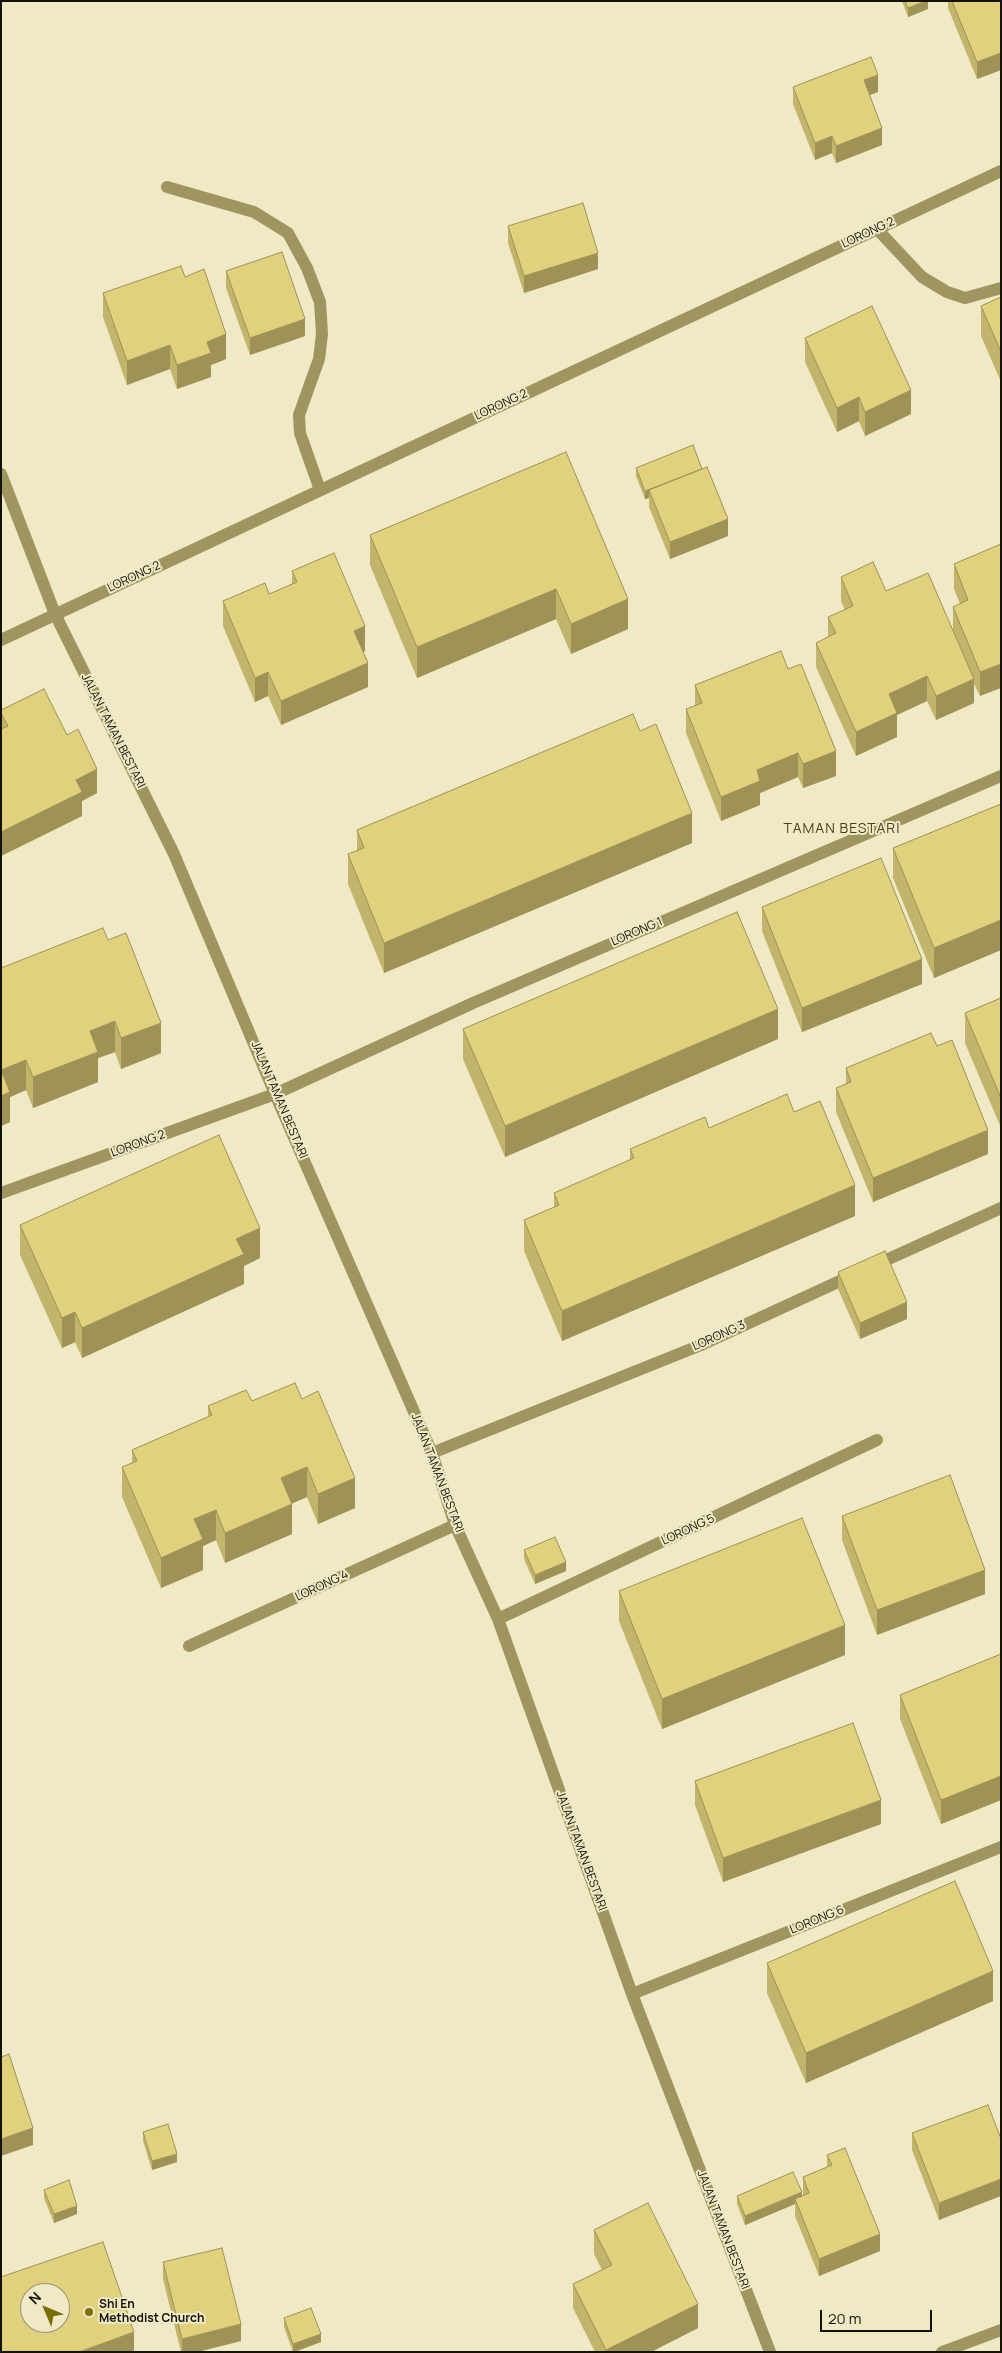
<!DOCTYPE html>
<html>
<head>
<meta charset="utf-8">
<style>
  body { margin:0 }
  #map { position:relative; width:1002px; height:2353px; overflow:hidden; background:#f0e9c6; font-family:Manrope,sans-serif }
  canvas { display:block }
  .frame { position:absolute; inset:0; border:2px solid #141206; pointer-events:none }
  .north { position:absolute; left:20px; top:2283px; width:50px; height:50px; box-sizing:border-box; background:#f0e9c6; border:1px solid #989379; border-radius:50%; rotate:315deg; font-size:14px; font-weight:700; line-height:20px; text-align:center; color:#141206 }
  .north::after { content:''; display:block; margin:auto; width:18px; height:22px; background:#7c6c05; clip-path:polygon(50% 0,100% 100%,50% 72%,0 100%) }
  .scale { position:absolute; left:820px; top:2310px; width:112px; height:22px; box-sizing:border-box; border:2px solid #141206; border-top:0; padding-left:6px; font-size:15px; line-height:18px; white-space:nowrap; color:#141206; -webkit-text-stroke:4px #f0e9c6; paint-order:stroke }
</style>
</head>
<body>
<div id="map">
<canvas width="1002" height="2353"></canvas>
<div class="frame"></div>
<div class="north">N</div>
<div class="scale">20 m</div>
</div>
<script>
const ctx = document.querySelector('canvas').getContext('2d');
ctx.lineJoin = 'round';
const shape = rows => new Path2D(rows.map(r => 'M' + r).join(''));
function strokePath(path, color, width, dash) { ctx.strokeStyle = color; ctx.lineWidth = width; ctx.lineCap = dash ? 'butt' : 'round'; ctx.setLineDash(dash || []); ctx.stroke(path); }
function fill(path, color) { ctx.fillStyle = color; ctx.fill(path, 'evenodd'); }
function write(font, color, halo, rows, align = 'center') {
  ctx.font = font + ' Manrope,sans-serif'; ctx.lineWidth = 4; ctx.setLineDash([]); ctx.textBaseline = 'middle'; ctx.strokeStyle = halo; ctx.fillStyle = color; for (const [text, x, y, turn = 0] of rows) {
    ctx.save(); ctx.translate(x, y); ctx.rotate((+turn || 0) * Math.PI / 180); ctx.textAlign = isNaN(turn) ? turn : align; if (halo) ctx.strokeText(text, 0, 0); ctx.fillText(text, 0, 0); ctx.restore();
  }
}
strokePath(shape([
  [167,187,254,212,288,233,307,268,320,302,322,334,319,359,299,415,300,433,320,490],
  [1,474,55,614]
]), '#9f955e', 12);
strokePath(shape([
  [877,229,922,277,947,292,965,298,1001,288],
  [55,614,174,854,275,1094,432,1453,455,1525,498,1619,632,1994,770,2352],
  [1,640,1001,171],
  [1,1193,275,1094,473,1003,1001,776],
  [873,1266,1001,1208],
  [432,1453,701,1345,853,1275],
  [498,1619,877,1440],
  [189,1646,455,1525],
  [632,1994,1001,1847],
  [942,2352,1001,2330]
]), '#9f955e', 12);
fill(shape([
  [902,1,928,1,928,9,908,17],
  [948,1,1001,1,1001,70,977,79,948,8],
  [793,87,878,92,870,95,882,145,836,163,832,153,815,160,793,104],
  [508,226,598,269,524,293,508,243],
  [226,271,305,336,250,355,226,288],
  [185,277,226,359,211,365,211,377,177,389,170,369,127,385,103,317,103,293],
  [1001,297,1001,382,981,336,981,306],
  [805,338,911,414,865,436,859,421,837,432,805,362],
  [566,452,628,629,571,654,556,619,417,678,370,565,370,535],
  [636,468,728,536,670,559,649,507,649,498,645,499,636,476],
  [1001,544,980,696,974,684,974,703,936,720,927,701,897,715,897,737,856,756,816,667,816,643,828,637,828,617,845,610,841,601,841,577,886,591,953,629,953,607,960,604,954,589,954,564],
  [292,571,365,651,363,652,368,687,281,725,268,696,255,702,223,626,223,601,269,594,292,584],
  [788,669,836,776,803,788,798,777,760,793,760,805,721,821,686,733,686,709,695,706,695,685],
  [1,710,67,735,97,793,82,801,82,816,1,856],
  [640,731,692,843,384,973,348,884,348,854,357,850,357,830],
  [1001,804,1001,950,934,978,893,878,893,848],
  [762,907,922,984,802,1032,762,931],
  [108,940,161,1053,121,1069,115,1052,98,1058,98,1082,33,1108,26,1090,10,1097,10,1122,1,1126,1,968],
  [1001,998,1001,1128,965,1043,965,1013],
  [463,1029,778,1039,505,1157,463,1059],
  [846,1068,988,1154,873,1202,836,1112,836,1088,846,1084],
  [794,1112,855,1216,562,1341,524,1251,524,1220,554,1207,554,1193,630,1160,630,1149,709,1128],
  [20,1225,260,1258,244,1266,244,1284,82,1358,75,1342,62,1348,20,1255],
  [838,1272,907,1319,860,1339,838,1289],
  [302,1399,355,1508,318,1524,307,1497,291,1504,292,1534,225,1563,216,1540,203,1546,203,1570,161,1588,122,1497,122,1467,132,1463,132,1450,208,1417,208,1406,252,1401],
  [842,1516,985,1594,877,1635,842,1540],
  [524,1550,566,1571,535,1584,524,1559],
  [619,1591,845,1655,662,1729,619,1621],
  [1001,1654,1001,1800,941,1824,900,1719,900,1695],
  [695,1781,881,1824,723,1882,695,1805],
  [767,1963,993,2001,806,2083,767,1993],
  [988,2105,939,2220,912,2150,912,2133],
  [143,2132,177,2162,152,2170,143,2141],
  [827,2155,880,2251,819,2276,795,2216,795,2204,745,2225,737,2204,737,2196,803,2196,803,2177,827,2167],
  [44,2190,77,2214,54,2223,44,2198],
  [594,2230,698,2328,651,2352,595,2352,573,2308,573,2284,602,2270,594,2254],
  [163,2262,241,2341,197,2352,181,2352,163,2279],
  [284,2318,321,2342,295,2352,293,2352,284,2327]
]), '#c2b46b');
fill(shape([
  [926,1,928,1,928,9,908,17,908,8],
  [1001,53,1001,70,977,79,977,62],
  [878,75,878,92,864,97,864,80],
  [882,128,882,145,836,163,836,146],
  [832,136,832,153,815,160,815,143],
  [598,253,598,269,524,293,524,276],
  [305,319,305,336,250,355,250,338],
  [226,334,226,359,211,365,211,377,177,389,177,365,207,342],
  [170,345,170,369,127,385,127,361],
  [911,390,911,414,865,436,865,412],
  [859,397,859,421,837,432,837,408],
  [702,469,702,477,649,490,649,498,645,499,645,491],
  [728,519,728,536,670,559,670,542],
  [556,589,556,619,417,678,417,647],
  [628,599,628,629,571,654,571,624],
  [365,626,365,651,354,655,354,631],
  [368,663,368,687,281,725,281,701],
  [1001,664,1001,688,980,696,980,672],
  [268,672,268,696,255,702,255,678],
  [927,676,927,701,897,715,897,737,856,756,856,732,889,694],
  [974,679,974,703,936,720,936,696],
  [836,751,836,776,803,788,803,764],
  [798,753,798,777,760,793,760,805,721,821,721,797,757,770],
  [97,769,97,793,82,801,82,816,1,856,1,832,76,780],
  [692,813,692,843,384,973,384,943],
  [1001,920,1001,950,934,978,934,948],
  [922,959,922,984,802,1032,802,1008],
  [778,1009,778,1039,505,1157,505,1126],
  [115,1021,115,1052,98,1058,98,1082,33,1108,33,1077,90,1031],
  [161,1023,161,1053,121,1069,121,1038],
  [26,1060,26,1090,10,1097,10,1122,1,1126,1,1070],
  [988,1130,988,1154,873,1202,873,1178],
  [855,1185,855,1216,562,1341,562,1311],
  [260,1228,260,1258,244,1266,244,1284,82,1358,82,1328,236,1239],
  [907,1302,907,1319,860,1339,860,1323],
  [75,1312,75,1342,62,1348,62,1318],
  [307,1467,307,1497,281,1508,281,1478],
  [355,1478,355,1508,318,1524,318,1494],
  [292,1504,292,1534,225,1563,225,1533],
  [216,1510,216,1540,203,1546,203,1570,161,1588,161,1558,194,1519],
  [566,1562,566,1571,535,1584,535,1575],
  [985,1570,985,1594,877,1635,877,1610],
  [845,1625,845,1655,662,1729,662,1699],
  [1001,1776,1001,1800,941,1824,941,1800],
  [881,1800,881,1824,723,1882,723,1858],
  [993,1971,993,2001,806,2083,806,2053],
  [33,2128,33,2145,1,2156,1,2139],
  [177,2154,177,2162,152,2170,152,2161],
  [1001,2179,1001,2196,939,2220,939,2203],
  [802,2192,802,2201,795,2199,795,2204,745,2225,745,2216],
  [77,2206,77,2214,54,2223,54,2214],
  [880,2234,880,2251,819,2276,819,2259],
  [698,2304,698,2328,651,2352,606,2352,606,2350],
  [241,2324,241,2341,197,2352,182,2352,182,2339],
  [134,2332,134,2352,79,2352],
  [321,2334,321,2342,293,2352,293,2344]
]), '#9e9257');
const building = shape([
  [905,1,926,1,908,8,905,1],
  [952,1,1001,1,1001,53,977,62,952,1],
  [871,57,878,75,864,80,882,128,836,146,832,136,815,143,793,87,871,57],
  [583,203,598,253,524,276,508,226,583,203],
  [282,252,305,319,250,338,226,271,282,252],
  [181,266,185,277,204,269,226,334,207,342,211,353,177,365,170,345,127,361,103,293,181,266],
  [1001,297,1001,352,981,306,1001,297],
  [872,306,911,390,865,412,859,397,837,408,805,338,872,306],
  [693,445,702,469,645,491,636,468,693,445],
  [566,452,628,599,571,624,556,589,417,647,370,535,566,452],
  [707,467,728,519,670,542,649,490,707,467],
  [1001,544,1001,664,980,672,953,607,968,600,954,564,1001,544],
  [334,553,365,626,354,631,368,663,281,701,268,672,255,678,223,601,265,583,269,594,297,582,292,571,334,553],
  [873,562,886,591,928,573,974,679,936,696,927,676,889,694,897,713,856,732,816,643,836,633,828,617,853,606,841,577,873,562],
  [781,651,788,669,801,664,836,751,803,764,798,753,757,770,760,781,721,797,686,709,702,703,695,685,781,651],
  [44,689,67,735,78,729,97,769,76,780,82,792,1,832,1,729,8,726,1,713,1,710,44,689],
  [633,714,640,731,656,724,692,813,384,943,348,854,364,848,357,830,633,714],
  [1001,804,1001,920,934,948,893,848,1001,804],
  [881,858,922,959,802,1008,762,907,881,858],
  [737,912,778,1009,505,1126,463,1029,737,912],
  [103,928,108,940,126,933,161,1023,121,1038,115,1021,90,1031,98,1052,33,1077,26,1060,1,1070,10,1092,1,1096,1,968,103,928],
  [1001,998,1001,1098,965,1013,1001,998],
  [931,1033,937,1046,952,1040,988,1130,873,1178,836,1088,851,1082,846,1068,931,1033],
  [787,1094,794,1112,820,1101,855,1185,562,1311,524,1220,559,1205,554,1193,634,1158,630,1149,705,1117,709,1128,787,1094],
  [219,1135,260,1228,236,1239,244,1254,82,1328,75,1312,62,1318,20,1225,219,1135],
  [885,1251,907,1302,860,1323,838,1272,885,1251],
  [295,1383,302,1399,318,1391,355,1478,318,1494,307,1467,281,1478,292,1504,225,1533,216,1510,194,1519,203,1539,161,1558,122,1467,137,1461,132,1450,212,1415,208,1406,246,1390,252,1401,295,1383],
  [950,1475,985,1570,877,1610,842,1516,950,1475],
  [802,1518,845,1625,662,1699,619,1591,802,1518],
  [555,1537,566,1562,535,1575,524,1550,555,1537],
  [1001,1654,1001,1776,941,1800,900,1695,1001,1654],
  [853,1723,881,1800,723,1858,695,1781,853,1723],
  [955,1881,993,1971,806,2053,767,1963,955,1881],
  [9,2054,33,2128,1,2139,1,2057,9,2054],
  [988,2105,1001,2139,1001,2179,939,2203,912,2133,988,2105],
  [168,2124,177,2154,152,2161,143,2132,168,2124],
  [845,2148,880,2234,819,2259,795,2199,809,2193,803,2177,832,2165,827,2155,845,2148],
  [793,2172,802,2192,745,2216,737,2196,793,2172],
  [69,2180,77,2206,54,2214,44,2190,69,2180],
  [648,2203,698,2304,606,2350,573,2284,612,2265,594,2230,648,2203],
  [103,2242,134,2332,79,2352,1,2352,1,2277,103,2242],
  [30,2293,60,2293,60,2323,30,2323,30,2293],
  [222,2248,241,2324,182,2339,163,2262,222,2248],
  [311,2308,321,2334,293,2344,284,2318,311,2308]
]);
fill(building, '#e1d17c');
strokePath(building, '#9e9257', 1);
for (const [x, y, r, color] of [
  [89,2312,5,"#7c6c05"]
]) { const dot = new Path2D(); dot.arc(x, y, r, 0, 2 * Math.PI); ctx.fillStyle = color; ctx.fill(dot); strokePath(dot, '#f0e9c6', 2); }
write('12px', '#141206', '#f0e9c6', [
  ["LORONG 2",868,233,-25],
  ["LORONG 2",501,405,-25],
  ["LORONG 2",134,577,-25],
  ["JALAN TAMAN BESTARI",113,731,63],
  ["LORONG 1",637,932,-23],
  ["JALAN TAMAN BESTARI",279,1100,67],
  ["LORONG 2",138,1144,-20],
  ["LORONG 3",719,1336,-24],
  ["JALAN TAMAN BESTARI",437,1473,69],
  ["LORONG 5",688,1530,-25],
  ["LORONG 4",322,1586,-25],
  ["JALAN TAMAN BESTARI",581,1851,70],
  ["LORONG 6",817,1920,-22],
  ["JALAN TAMAN BESTARI",723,2230,69]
]);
write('bold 12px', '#141206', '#f0e9c6', [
  ["Shi En",99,2305],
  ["Methodist Church",99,2319]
], 'left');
ctx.letterSpacing = '1px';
write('14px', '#494118', '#f0e9c6', [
  ["TAMAN BESTARI",842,829]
]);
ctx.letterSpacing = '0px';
</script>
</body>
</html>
